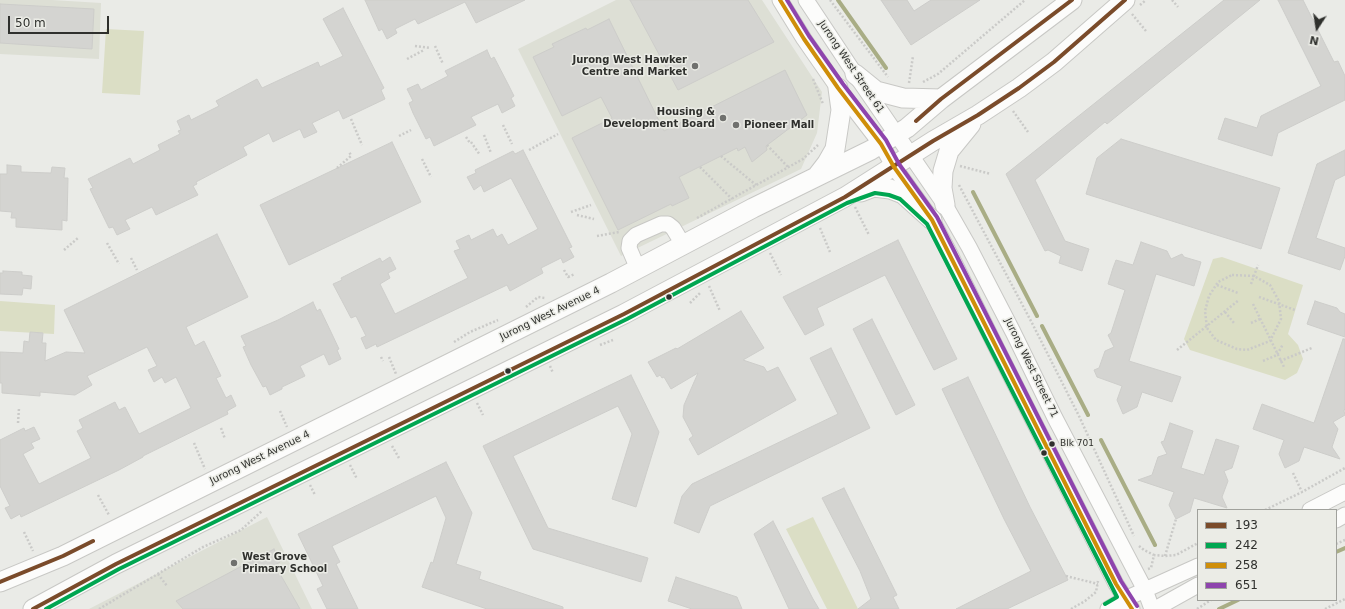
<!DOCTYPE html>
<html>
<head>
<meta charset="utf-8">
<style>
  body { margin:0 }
  #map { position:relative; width:1345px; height:609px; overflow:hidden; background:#eaebe7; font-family:"DejaVu Sans",sans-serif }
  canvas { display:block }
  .legend { position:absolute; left:1197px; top:509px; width:140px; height:92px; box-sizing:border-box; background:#ebece6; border:1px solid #a0a19c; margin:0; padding:5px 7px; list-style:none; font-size:12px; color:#2f302d }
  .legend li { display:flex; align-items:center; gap:8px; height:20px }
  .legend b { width:20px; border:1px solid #a0a19c }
  .north { position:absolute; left:1297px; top:8px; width:40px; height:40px; -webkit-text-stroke:3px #ebece6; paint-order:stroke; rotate:192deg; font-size:11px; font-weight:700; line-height:16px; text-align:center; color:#2f302d }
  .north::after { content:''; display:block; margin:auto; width:14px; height:18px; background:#2f302d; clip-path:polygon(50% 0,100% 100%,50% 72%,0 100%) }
  .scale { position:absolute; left:8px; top:16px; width:101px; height:18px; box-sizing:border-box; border:2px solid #2f302d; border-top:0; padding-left:5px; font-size:12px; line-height:14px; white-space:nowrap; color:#2f302d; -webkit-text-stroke:3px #ebece6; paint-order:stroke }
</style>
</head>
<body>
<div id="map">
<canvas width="1345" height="609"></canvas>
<ul class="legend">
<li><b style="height:5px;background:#7a4b2a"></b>193</li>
<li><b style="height:5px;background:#00a651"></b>242</li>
<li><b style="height:5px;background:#cf8e09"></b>258</li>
<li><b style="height:5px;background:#8e44ad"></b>651</li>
</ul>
<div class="north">N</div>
<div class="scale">50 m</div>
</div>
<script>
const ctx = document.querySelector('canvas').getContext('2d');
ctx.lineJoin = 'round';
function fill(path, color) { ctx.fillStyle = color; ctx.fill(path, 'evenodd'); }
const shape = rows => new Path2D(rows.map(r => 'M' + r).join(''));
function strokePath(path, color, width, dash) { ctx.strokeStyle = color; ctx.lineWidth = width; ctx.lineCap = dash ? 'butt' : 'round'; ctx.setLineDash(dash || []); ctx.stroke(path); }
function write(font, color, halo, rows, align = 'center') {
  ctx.font = font + ' "DejaVu Sans",sans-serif'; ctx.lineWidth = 3; ctx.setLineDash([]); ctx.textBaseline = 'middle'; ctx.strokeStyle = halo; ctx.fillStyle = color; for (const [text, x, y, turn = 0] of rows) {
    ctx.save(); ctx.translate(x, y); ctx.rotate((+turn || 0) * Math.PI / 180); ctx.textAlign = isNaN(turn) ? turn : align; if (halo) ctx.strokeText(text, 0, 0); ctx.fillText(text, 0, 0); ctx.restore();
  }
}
fill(shape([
  [0,0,52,0,101,3,99,59,0,54],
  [616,0,762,0,822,92,817,133,801,169,621,256,518,49],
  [267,517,312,609,89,609]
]), '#dddfd5');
fill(shape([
  [106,29,144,31,140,95,102,93],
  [1222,257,1303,285,1288,334,1298,345,1303,359,1297,373,1285,380,1190,350,1184,339,1213,259],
  [0,301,55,305,54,334,0,331],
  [813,517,858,609,827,609,786,529]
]), '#dbdec5');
strokePath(shape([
  [838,0,886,68],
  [973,192,1037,316],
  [1042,326,1088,415],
  [1101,440,1155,545],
  [1336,552,1345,548],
  [1219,609,1238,600]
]), '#a9ad85', 4);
const building = shape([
  [365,0,525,0,476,23,465,2,418,24,415,19,395,29,397,33,387,39,382,29,379,31,365,0],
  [630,0,748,0,774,42,678,90,630,0],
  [881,0,907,0,914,11,931,0,980,0,911,45,881,0],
  [1224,0,1260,0,1107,124,1105,122,1035,180,1065,241,1089,249,1082,271,1059,263,1061,256,1048,250,1045,251,1006,174,1224,0],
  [1278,0,1303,0,1334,62,1338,61,1345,76,1345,100,1278,133,1272,156,1218,139,1225,118,1257,128,1261,116,1321,86,1278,0],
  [0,4,94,9,92,49,0,43,0,4],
  [343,8,384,88,381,90,385,99,343,119,339,110,335,112,312,123,317,132,304,138,300,129,273,142,269,133,243,147,247,155,196,182,197,184,193,186,198,195,156,215,152,207,125,220,130,229,117,235,113,227,109,228,90,189,93,188,88,179,130,158,133,164,160,150,158,145,180,134,178,131,181,130,177,121,189,115,191,120,219,106,216,101,257,79,262,88,318,62,320,67,343,56,323,19,343,8],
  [609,19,664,131,785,70,807,115,766,146,767,150,752,162,745,147,738,151,737,148,679,177,689,198,672,206,671,204,618,230,572,138,612,118,601,97,562,116,533,57,554,47,552,44,586,28,587,30,609,19],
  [487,50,491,59,494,57,509,86,514,96,511,98,515,106,502,113,498,104,471,117,476,125,434,146,430,137,426,139,413,113,409,103,413,101,407,89,418,84,421,90,448,76,445,71,487,50],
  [1121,139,1280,188,1261,249,1086,194,1097,158,1121,139],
  [392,142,421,202,289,265,260,205,392,142],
  [523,150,572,247,569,248,574,257,563,263,561,258,541,268,543,273,510,291,507,285,377,347,376,344,366,349,361,338,366,336,356,316,351,318,333,284,342,280,341,278,380,258,382,262,390,257,396,269,388,273,390,278,380,284,395,314,468,278,454,251,460,249,456,241,469,235,471,240,493,229,497,237,502,234,508,245,538,229,511,178,484,192,481,185,474,190,467,177,476,173,475,170,513,151,515,154,523,150],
  [1345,150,1345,175,1335,180,1316,238,1345,248,1345,256,1340,270,1288,253,1317,164,1345,150],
  [7,165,21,166,21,172,51,173,52,167,65,168,64,178,68,178,67,221,62,220,62,230,16,227,16,218,11,218,12,212,0,211,0,174,7,174,7,165],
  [217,234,248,297,186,327,195,346,204,341,221,376,216,378,226,398,231,395,236,406,227,411,228,414,143,456,143,457,119,470,21,517,20,514,11,519,5,508,10,506,0,486,0,440,24,428,25,431,34,427,40,439,31,443,34,448,23,454,39,484,91,458,77,431,83,428,79,420,115,402,119,410,125,407,139,434,191,408,176,377,165,383,162,377,154,382,148,370,157,366,147,347,87,376,92,385,75,395,40,392,40,396,2,393,2,383,0,383,0,352,23,353,24,341,29,342,30,332,43,333,42,343,46,343,45,361,66,352,85,353,64,310,217,234],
  [898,240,957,359,934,370,885,275,817,308,824,325,805,335,783,297,898,240],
  [1141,242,1167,251,1171,259,1182,254,1184,257,1201,262,1194,286,1156,274,1129,361,1181,377,1172,402,1142,392,1137,407,1123,414,1117,400,1122,386,1097,377,1094,370,1099,368,1105,351,1114,347,1108,335,1111,333,1125,290,1108,284,1113,268,1116,260,1133,265,1141,242],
  [3,271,22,272,22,275,32,276,31,289,23,288,22,295,0,294,0,273,3,273,3,271],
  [1315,301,1337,308,1340,312,1345,314,1345,337,1307,324,1315,301],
  [313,302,317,311,320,309,331,332,339,349,337,350,341,359,329,365,324,354,300,366,305,376,282,387,282,389,270,395,266,386,263,387,251,365,243,347,246,346,241,336,278,320,313,302],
  [741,311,764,348,743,360,764,367,767,372,778,367,796,400,698,455,689,439,693,436,683,417,684,405,698,373,671,389,664,377,662,378,660,375,657,377,648,362,676,348,677,349,741,311],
  [872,319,915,405,896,415,853,329,872,319],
  [1343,339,1345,339,1345,408,1344,411,1345,415,1333,422,1338,429,1332,447,1340,459,1304,447,1299,461,1285,468,1279,454,1284,440,1253,429,1262,404,1314,423,1343,339],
  [831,348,870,428,710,506,699,533,674,523,682,496,692,484,838,414,810,358,831,348],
  [631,375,659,432,636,507,612,499,632,434,618,406,513,456,548,528,648,558,641,582,533,549,483,446,631,375],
  [968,377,1030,507,1068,580,1007,609,956,609,1031,571,1004,519,942,389,968,377],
  [1170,423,1193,431,1181,468,1204,475,1216,439,1239,446,1232,468,1224,471,1228,481,1222,497,1227,508,1194,498,1190,512,1176,519,1169,505,1174,492,1138,480,1152,475,1158,457,1167,454,1161,442,1164,441,1170,423],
  [446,462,472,513,456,564,481,572,479,579,563,607,563,609,487,609,422,587,431,562,433,563,446,518,436,496,332,546,340,562,336,564,358,609,327,609,317,589,323,586,298,534,446,462],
  [844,488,897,595,893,597,899,609,858,609,871,599,860,571,822,498,844,488],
  [773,521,813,599,819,609,789,609,754,534,773,521],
  [274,549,280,562,275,565,300,609,183,609,176,601,274,549],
  [676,577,737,597,742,609,692,609,668,601,676,577]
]);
fill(building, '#d4d4d1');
strokePath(building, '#cdcdca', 1);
const minor = shape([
  [780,0,804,39,838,88,881,144,894,167,932,220,951,256,996,347,1116,584,1132,609],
  [806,0,855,74,945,205,969,247,1013,332,1055,418,1145,590,1152,609],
  [638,269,629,248,630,241,636,235,661,224,668,224,673,228,684,246],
  [1310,510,1345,492],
  [1336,520,1345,515],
  [1108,609,1125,599,1198,566],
  [1155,609,1198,585]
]);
const major = shape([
  [855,74,876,91,903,98,941,99],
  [817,176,827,163,835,149,841,110,838,88],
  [861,192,874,187,890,189,903,194,932,220],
  [945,205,942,188,943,171,949,151,971,124],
  [0,582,63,556,611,283,753,208,871,150,907,128,941,99,1072,0],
  [33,609,116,564,624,314,845,197,933,141,978,115,1019,88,1054,62,1125,0]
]);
strokePath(minor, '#c8c8c5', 17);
strokePath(major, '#c8c8c5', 21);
strokePath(shape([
  [830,0,888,77],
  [1172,0,1178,7],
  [1140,5,1146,0],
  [1132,14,1146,31],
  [415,46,430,48],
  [435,46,443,64],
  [407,59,424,50],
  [813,79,823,104],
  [923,82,938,74,1025,0],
  [909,83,913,56],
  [1013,111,1028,132],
  [351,119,362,145],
  [503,125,512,144],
  [484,135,491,153],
  [399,136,411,130],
  [466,137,470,143],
  [471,142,480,155],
  [767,145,788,167],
  [529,150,558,134],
  [721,156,756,185],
  [422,159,431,177],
  [960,166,991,174],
  [700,167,732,199],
  [337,168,351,156,349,151],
  [959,185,1032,323,1079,416,1134,536],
  [855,207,869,235],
  [571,212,591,205],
  [577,215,594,219],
  [697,218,803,159,818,145],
  [820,228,830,252],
  [597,236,619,232],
  [107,243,119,264],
  [64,250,78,238],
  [770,253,781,275],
  [131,258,137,270],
  [564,270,568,277,575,274],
  [1232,275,1254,276,1270,285,1279,301,1281,319,1270,341,1247,350,1237,349,1216,340,1207,328,1205,311,1209,296,1218,282,1232,275],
  [1251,284,1258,265],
  [1217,285,1238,293],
  [709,286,720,311],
  [1259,297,1295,310],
  [690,303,701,292],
  [1253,304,1284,367],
  [526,307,538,297,545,298],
  [1225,312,1234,323],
  [1251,323,1260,319],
  [454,342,470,332,498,320],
  [600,345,613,340],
  [1177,350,1239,300],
  [381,357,383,361],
  [389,357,396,374],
  [1263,361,1277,355,1283,344],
  [1280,361,1312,348],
  [550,366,553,373],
  [477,403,483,415],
  [280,411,287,427],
  [18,423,19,408],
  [221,428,225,439],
  [194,443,205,469],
  [392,446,399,458],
  [350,465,357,479],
  [1293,473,1302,492],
  [310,485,315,495],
  [98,495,109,515],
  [1265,510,1302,492,1345,468],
  [24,532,33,551],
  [1336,544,1345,540],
  [1139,546,1144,550,1154,555],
  [1165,556,1176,519],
  [1148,569,1151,568,1154,555,1165,556,1176,555,1198,543],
  [158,574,167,586],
  [1066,576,1098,584],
  [99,609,203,547,241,530,262,511],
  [1071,609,1085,601,1096,592,1098,581],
  [1197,609,1211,600],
  [1325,609,1345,599]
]), '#cacac8', 2.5, [2, 2]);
strokePath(minor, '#fcfcfb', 15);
strokePath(major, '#fcfcfb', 19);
strokePath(shape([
  [916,121,941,99,1072,0],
  [0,582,63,556,93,541],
  [33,609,116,564,624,314,845,197,933,141,978,115,1019,88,1054,62,1125,0]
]), '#7a4b2a', 4);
strokePath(shape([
  [46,609,119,569,627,319,847,203,875,193,889,195,900,199,927,224,1117,597,1105,604]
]), '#00a651', 4);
strokePath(shape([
  [780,0,804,39,838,88,881,144,894,167,932,220,1116,584,1132,609]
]), '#cf8e09', 4);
strokePath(shape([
  [787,0,809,36,843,84,886,140,899,164,937,217,1121,581,1137,606]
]), '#8e44ad', 4);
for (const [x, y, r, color] of [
  [695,66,4,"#70716e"],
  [723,118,4,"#70716e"],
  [736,125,4,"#70716e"],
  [669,297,3.5,"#2f302d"],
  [508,371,3.5,"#2f302d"],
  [1052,444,3.5,"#2f302d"],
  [1044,453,3.5,"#2f302d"],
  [234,563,4,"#70716e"]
]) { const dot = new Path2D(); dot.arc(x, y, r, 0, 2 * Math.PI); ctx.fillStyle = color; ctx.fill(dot); strokePath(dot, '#ebece6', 1.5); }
write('9px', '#2f302d', '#ebece6', [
  ["Blk 701",1060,444]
], 'left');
write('bold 10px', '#2f302d', '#ebece6', [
  ["Jurong West Hawker",687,60],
  ["Centre and Market",687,72],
  ["Housing &",715,112],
  ["Development Board",715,124],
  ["Pioneer Mall",744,125,"left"],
  ["West Grove",242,557,"left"],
  ["Primary School",242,569,"left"]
], 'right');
write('10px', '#2f302d', '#ebece6', [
  ["Jurong West Street 61",851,67,56],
  ["Jurong West Avenue 4",550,314,-26],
  ["Jurong West Street 71",1031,368,64],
  ["Jurong West Avenue 4",260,458,-26]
]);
</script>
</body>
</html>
